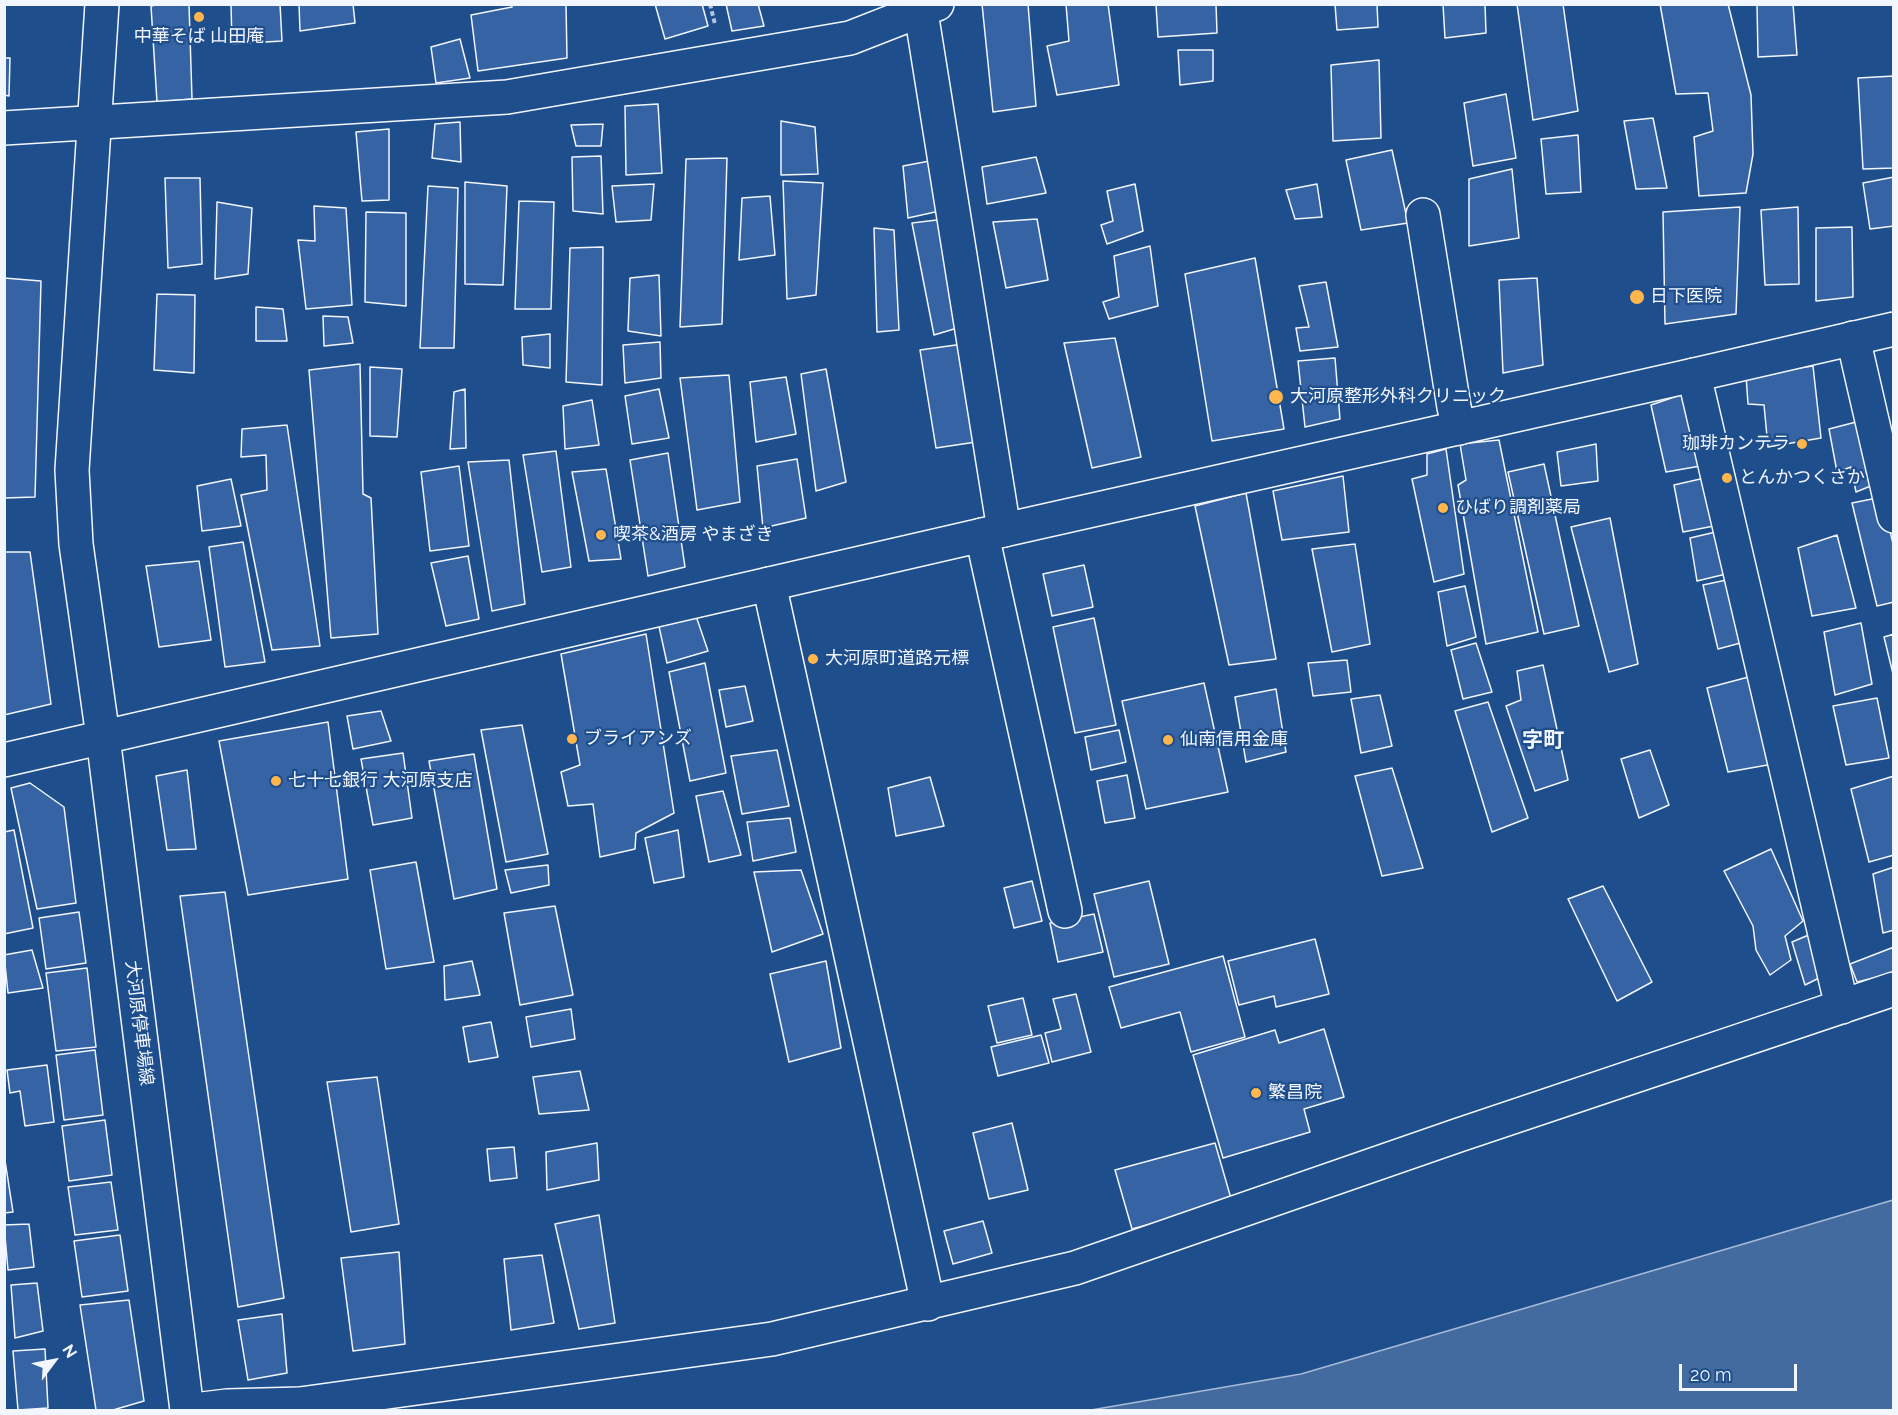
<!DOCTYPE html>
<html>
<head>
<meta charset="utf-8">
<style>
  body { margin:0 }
  #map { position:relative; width:1898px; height:1415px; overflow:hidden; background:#1f4e8c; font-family:Raleway,sans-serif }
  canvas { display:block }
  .frame { position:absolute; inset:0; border:6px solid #f2f6ff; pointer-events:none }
  .north { position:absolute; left:24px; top:1331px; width:60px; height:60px; -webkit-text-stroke:4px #1f4e8c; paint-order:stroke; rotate:58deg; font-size:16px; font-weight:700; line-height:24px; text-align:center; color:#f2f6ff }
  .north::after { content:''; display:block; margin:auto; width:21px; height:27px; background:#f2f6ff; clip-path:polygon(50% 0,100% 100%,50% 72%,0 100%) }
  .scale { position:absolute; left:1679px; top:1364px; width:118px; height:27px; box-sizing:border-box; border:3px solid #f2f6ff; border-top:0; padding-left:8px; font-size:18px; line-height:21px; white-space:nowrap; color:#f2f6ff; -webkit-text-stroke:4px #1f4e8c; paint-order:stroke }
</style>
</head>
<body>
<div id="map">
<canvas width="1898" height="1415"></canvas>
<div class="frame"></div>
<div class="north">N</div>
<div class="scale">20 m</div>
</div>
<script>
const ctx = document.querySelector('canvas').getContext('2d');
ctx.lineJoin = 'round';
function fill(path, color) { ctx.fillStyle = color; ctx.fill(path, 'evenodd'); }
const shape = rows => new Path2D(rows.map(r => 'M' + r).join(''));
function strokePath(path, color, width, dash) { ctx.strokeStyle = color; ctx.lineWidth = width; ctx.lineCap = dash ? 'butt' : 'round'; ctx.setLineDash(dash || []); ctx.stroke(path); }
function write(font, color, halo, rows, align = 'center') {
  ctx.font = font + ' Raleway,"Noto Sans JP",sans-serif'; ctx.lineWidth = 4.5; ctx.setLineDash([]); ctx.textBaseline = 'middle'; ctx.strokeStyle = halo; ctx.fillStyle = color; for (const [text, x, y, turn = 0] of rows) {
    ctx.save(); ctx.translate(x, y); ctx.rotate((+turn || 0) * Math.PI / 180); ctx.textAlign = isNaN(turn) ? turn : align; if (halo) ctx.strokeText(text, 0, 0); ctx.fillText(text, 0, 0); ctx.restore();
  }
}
const water = shape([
  [1893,1200,1893,1410,1091,1410,1301,1374,1893,1200]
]);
fill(water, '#446ba0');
strokePath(water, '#a8bbd7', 1.5);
const building = shape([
  [161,4,189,4,192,99,157,102,151,6,161,4],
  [231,4,280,4,282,41,232,44,231,4],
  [299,4,353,4,355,23,300,31,299,4],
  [512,4,566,4,567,58,478,71,471,15,512,7,512,4],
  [655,4,702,4,708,26,665,39,655,4],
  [726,4,758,4,764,26,732,31,726,4],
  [982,4,1028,4,1036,106,993,112,982,4],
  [1066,4,1108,4,1119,85,1057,95,1047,46,1069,41,1066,4],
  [1156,4,1216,4,1217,33,1158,37,1156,4],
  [1335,4,1377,4,1378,27,1337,30,1335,4],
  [1443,4,1485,4,1486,33,1445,38,1443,4],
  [1517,4,1563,4,1578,111,1533,120,1517,4],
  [1660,4,1728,4,1751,95,1753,154,1746,193,1699,196,1694,137,1713,131,1708,93,1676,94,1660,4],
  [1757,4,1793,4,1797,55,1758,57,1757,4],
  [460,39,470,78,436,83,431,47,460,39],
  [1178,50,1213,50,1213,81,1180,85,1178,50],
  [4,58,10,58,9,96,4,95,4,58],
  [1379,60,1381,138,1333,141,1331,65,1379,60],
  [1894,76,1894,168,1863,169,1858,78,1894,76],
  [1506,94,1516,158,1473,166,1464,103,1506,94],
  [658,104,662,173,626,175,625,106,658,104],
  [1653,118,1667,188,1636,189,1624,121,1653,118],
  [781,121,815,127,818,174,781,175,781,121],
  [460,122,461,162,432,158,435,124,460,122],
  [603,124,601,146,576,146,571,125,603,124],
  [389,129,389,200,362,201,356,132,389,129],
  [1578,135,1581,192,1546,194,1541,139,1578,135],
  [1392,150,1408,223,1361,230,1346,160,1392,150],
  [601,156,603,214,573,211,572,157,601,156],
  [1036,157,1046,193,987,204,982,167,1036,157],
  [727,158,722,324,680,327,686,159,727,158],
  [935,160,944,210,908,218,903,166,935,160],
  [1512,169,1519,238,1469,246,1469,179,1512,169],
  [1894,177,1894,226,1870,229,1863,183,1894,177],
  [165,178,200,178,202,264,168,268,165,178],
  [783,181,823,183,816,295,787,299,783,181],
  [465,182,507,186,503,285,465,284,465,182],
  [654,184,651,220,616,222,612,186,654,184],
  [1135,184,1143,231,1107,244,1101,225,1113,221,1107,191,1135,184],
  [1317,184,1322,217,1295,219,1286,190,1317,184],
  [428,186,458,188,454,348,420,348,428,186],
  [770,196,775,255,739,260,742,198,770,196],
  [519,201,554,202,551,309,515,309,519,201],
  [217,202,252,208,248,274,215,279,217,202],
  [314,206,346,208,352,305,306,309,298,240,315,241,314,206],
  [1740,207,1736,314,1665,324,1663,212,1740,207],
  [1798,207,1799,284,1765,285,1761,210,1798,207],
  [366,212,406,213,406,306,365,302,366,212],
  [945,219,964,326,934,335,912,223,945,219],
  [1037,219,1048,280,1006,288,993,222,1037,219],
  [1852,227,1853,297,1816,301,1816,228,1852,227],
  [874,228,894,230,899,330,877,332,874,228],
  [1150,246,1158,306,1109,319,1103,302,1119,297,1114,256,1150,246],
  [603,247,602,385,566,382,570,248,603,247],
  [1255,258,1284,429,1212,441,1185,274,1255,258],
  [659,275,661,336,628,331,630,278,659,275],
  [4,278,41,281,35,497,4,498,4,278],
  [1537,278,1543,365,1503,373,1499,280,1537,278],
  [1326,282,1338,347,1300,351,1296,328,1309,327,1299,286,1326,282],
  [157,294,195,295,194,373,154,370,157,294],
  [256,307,283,309,287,341,256,341,256,307],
  [323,316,348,317,353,343,324,346,323,316],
  [550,334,550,368,523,365,522,337,550,334],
  [1115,338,1141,457,1092,468,1064,343,1115,338],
  [660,342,661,378,625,383,623,345,660,342],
  [963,344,976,442,936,448,920,350,963,344],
  [1335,358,1340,419,1305,427,1298,361,1335,358],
  [360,364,363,494,371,498,378,634,331,638,309,370,360,364],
  [1813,366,1821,438,1768,447,1764,405,1748,404,1746,375,1813,366],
  [370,367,402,369,397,437,370,436,370,367],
  [826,369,846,482,816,491,801,374,826,369],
  [729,375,740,502,697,510,680,378,729,375],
  [786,377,796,434,756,442,750,382,786,377],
  [465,389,466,448,450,449,454,392,465,389],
  [659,389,669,438,632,444,625,396,659,389],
  [1686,393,1706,465,1666,472,1651,405,1686,393],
  [592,400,599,445,565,449,563,406,592,400],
  [1860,421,1878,483,1856,492,1851,467,1837,472,1829,429,1860,421],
  [287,425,320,646,272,650,241,495,267,490,266,455,241,457,242,429,287,425],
  [1499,440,1538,632,1486,644,1458,485,1466,480,1460,444,1499,440],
  [1596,444,1598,481,1561,486,1557,452,1596,444],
  [1446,449,1464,574,1434,582,1412,479,1427,475,1427,454,1446,449],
  [556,451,571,567,542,572,523,455,556,451],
  [668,453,685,567,648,576,630,460,668,453],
  [797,459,806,518,763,528,757,466,797,459],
  [509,460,525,604,492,611,468,462,509,460],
  [1544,464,1579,626,1544,634,1508,472,1544,464],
  [459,466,469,546,430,551,421,472,459,466],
  [606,469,621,559,589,561,572,472,606,469],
  [1343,476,1349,532,1282,540,1273,491,1343,476],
  [1709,477,1719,525,1683,532,1674,485,1709,477],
  [231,479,241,526,202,531,197,486,231,479],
  [1246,493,1276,659,1229,665,1195,506,1246,493],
  [1882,497,1894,548,1894,602,1877,606,1852,503,1882,497],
  [1610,518,1638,664,1609,672,1571,527,1610,518],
  [1720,531,1730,573,1697,581,1690,538,1720,531],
  [1837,535,1856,608,1812,616,1798,548,1837,535],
  [243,542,265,662,225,667,209,547,243,542],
  [1355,544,1370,644,1332,652,1312,549,1355,544],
  [4,552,30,552,51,704,4,715,4,552],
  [468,556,479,619,446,626,431,563,468,556],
  [199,561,211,640,159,647,146,566,199,561],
  [1084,565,1093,607,1052,616,1043,574,1084,565],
  [1731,579,1748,641,1718,649,1703,585,1731,579],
  [1465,586,1476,637,1447,646,1438,592,1465,586],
  [696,616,708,651,667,663,658,622,696,616],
  [1094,618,1116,725,1075,733,1053,627,1094,618],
  [1861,623,1872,684,1835,695,1824,632,1861,623],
  [646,634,674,813,636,833,635,849,600,857,593,804,568,806,561,772,580,765,561,654,646,634],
  [1894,634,1894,678,1884,637,1894,634],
  [1476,643,1492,692,1463,699,1451,650,1476,643],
  [1347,660,1351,692,1313,696,1308,663,1347,660],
  [705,663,726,773,690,781,669,672,705,663],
  [1543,665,1568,780,1535,791,1506,706,1521,700,1517,671,1543,665],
  [1756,675,1773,764,1728,772,1707,688,1756,675],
  [1204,683,1228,792,1146,809,1122,701,1204,683],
  [745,686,753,721,726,727,719,690,745,686],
  [1276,689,1286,752,1246,762,1235,697,1276,689],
  [1380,695,1392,746,1361,753,1351,699,1380,695],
  [1877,698,1889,758,1846,765,1833,706,1877,698],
  [1488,702,1528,818,1492,832,1455,711,1488,702],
  [381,711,391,741,353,749,347,716,381,711],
  [328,722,348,879,248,895,219,741,328,722],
  [522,725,548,854,506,862,481,730,522,725],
  [1119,730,1126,762,1091,770,1085,737,1119,730],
  [777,750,789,806,742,814,731,756,777,750],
  [1650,750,1669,805,1639,818,1621,759,1650,750],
  [403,753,412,818,373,825,361,759,403,753],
  [474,754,497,889,454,899,429,761,474,754],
  [1392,768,1423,868,1382,876,1355,776,1392,768],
  [187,770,196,849,167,850,156,776,187,770],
  [1127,775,1135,818,1105,823,1097,781,1127,775],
  [1894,776,1894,855,1869,862,1851,789,1894,776],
  [930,777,944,826,896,836,888,788,930,777],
  [30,783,64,807,76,903,37,909,11,788,30,783],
  [723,791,741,855,709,862,696,796,723,791],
  [790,818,796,852,753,861,747,822,790,818],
  [14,830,33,928,4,934,4,832,14,830],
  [678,830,684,877,654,883,645,838,678,830],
  [1771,849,1803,921,1785,936,1791,960,1770,975,1756,950,1753,926,1724,871,1771,849],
  [416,862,434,962,386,969,370,870,416,862],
  [548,865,549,885,511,893,505,870,548,865],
  [1894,867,1894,930,1883,933,1873,874,1894,867],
  [801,870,823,934,772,952,754,872,801,870],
  [1032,881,1042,921,1014,928,1004,888,1032,881],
  [1149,881,1169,964,1114,977,1094,894,1149,881],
  [1603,886,1652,982,1617,1001,1568,899,1603,886],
  [225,892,284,1298,238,1307,180,896,225,892],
  [555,906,573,995,520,1005,504,913,555,906],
  [79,912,86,963,46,969,39,918,79,912],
  [1094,914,1103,952,1058,962,1050,923,1094,914],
  [1811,934,1825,975,1805,985,1792,942,1811,934],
  [1315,939,1329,994,1276,1007,1274,996,1239,1005,1228,961,1315,939],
  [1894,947,1894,973,1857,982,1850,964,1894,947],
  [32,950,43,988,8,993,4,955,32,950],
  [1223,956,1245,1037,1191,1052,1180,1012,1121,1028,1109,987,1223,956],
  [472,961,480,995,445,1000,444,966,472,961],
  [826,961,841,1048,789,1062,770,974,826,961],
  [87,968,96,1047,56,1051,46,973,87,968],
  [1076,994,1091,1052,1052,1062,1045,1033,1061,1029,1053,999,1076,994],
  [1023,998,1032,1035,997,1043,988,1006,1023,998],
  [571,1009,575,1039,531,1047,526,1017,571,1009],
  [491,1022,498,1057,469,1062,463,1027,491,1022],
  [1324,1029,1344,1097,1304,1109,1310,1132,1223,1158,1193,1055,1275,1030,1279,1043,1324,1029],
  [1041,1035,1049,1063,998,1076,991,1047,1041,1035],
  [95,1050,103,1115,64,1120,56,1055,95,1050],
  [47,1065,54,1122,25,1126,20,1091,10,1093,7,1070,47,1065],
  [580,1071,589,1110,539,1114,533,1077,580,1071],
  [377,1077,399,1224,351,1232,327,1082,377,1077],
  [105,1120,112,1175,69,1181,62,1126,105,1120],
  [1012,1123,1028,1190,989,1199,973,1133,1012,1123],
  [597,1143,599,1180,547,1190,546,1152,597,1143],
  [1215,1143,1232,1202,1132,1229,1115,1170,1215,1143],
  [514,1147,517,1178,490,1181,487,1149,514,1147],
  [4,1154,13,1212,4,1213,4,1154],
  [111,1182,118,1230,75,1235,68,1187,111,1182],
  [599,1215,615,1323,579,1329,555,1224,599,1215],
  [983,1221,992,1253,953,1264,944,1231,983,1221],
  [29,1224,34,1267,8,1270,4,1225,29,1224],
  [120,1235,128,1291,82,1297,74,1241,120,1235],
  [399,1252,405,1344,353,1351,341,1258,399,1252],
  [542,1255,554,1323,511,1330,504,1259,542,1255],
  [37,1283,43,1331,15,1338,11,1285,37,1283],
  [129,1300,144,1401,113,1410,96,1410,80,1305,129,1300],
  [282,1314,287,1373,248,1380,238,1320,282,1314],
  [45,1349,48,1408,18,1410,13,1351,45,1349]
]);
fill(building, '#3563a3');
strokePath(building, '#f2f6ff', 1.5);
const street = shape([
  [921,12,1004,530],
  [4,128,507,97,850,38,937,4],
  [1423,215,1454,407,1459,428],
  [1853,338,1894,516],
  [1694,375,1842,1007],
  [982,535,1065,911],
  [769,584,928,1304],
  [194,1410,227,1406,300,1404,772,1339,1075,1268,1459,1135,1894,989]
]);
const secondary = shape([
  [102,4,72,470,76,544,103,737,187,1410],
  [4,760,1004,530,1694,375,1894,329]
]);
strokePath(street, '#f2f6ff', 36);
strokePath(secondary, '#f2f6ff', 36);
strokePath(shape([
  [710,4,715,24]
]), '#b3c4dc', 4, [4.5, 3]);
strokePath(street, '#1f4e8c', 33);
strokePath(secondary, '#1f4e8c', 33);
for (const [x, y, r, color] of [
  [199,17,6,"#ffb74d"],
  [1637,297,8,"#ffb74d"],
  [1276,397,8,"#ffb74d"],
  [1802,444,6,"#ffb74d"],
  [1727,478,6,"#ffb74d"],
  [1443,508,6,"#ffb74d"],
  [601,535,6,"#ffb74d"],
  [813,659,6,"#ffb74d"],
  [572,739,6,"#ffb74d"],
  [1168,740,6,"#ffb74d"],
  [276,781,6,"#ffb74d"],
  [1256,1093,6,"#ffb74d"]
]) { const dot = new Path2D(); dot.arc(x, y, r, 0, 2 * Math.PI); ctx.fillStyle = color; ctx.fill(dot); strokePath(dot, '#1f4e8c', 2); }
write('18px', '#f2f6ff', '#1f4e8c', [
  ["中華そば 山田庵",199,37,"center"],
  ["日下医院",1650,297],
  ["大河原整形外科クリニック",1290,397],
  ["珈琲カンテラ",1790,444,"right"],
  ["とんかつくさか",1739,478],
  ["ひばり調剤薬局",1455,508],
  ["喫茶&酒房 やまざき",613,535],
  ["大河原町道路元標",825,659],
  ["ブライアンズ",584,739],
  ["仙南信用金庫",1180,740],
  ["七十七銀行 大河原支店",288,781],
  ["繁昌院",1268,1093]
], 'left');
write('18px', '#f2f6ff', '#1f4e8c', [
  ["大河原停車場線",139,1023,83]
]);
write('bold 21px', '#f2f6ff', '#1f4e8c', [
  ["字町",1543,741]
]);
</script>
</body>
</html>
